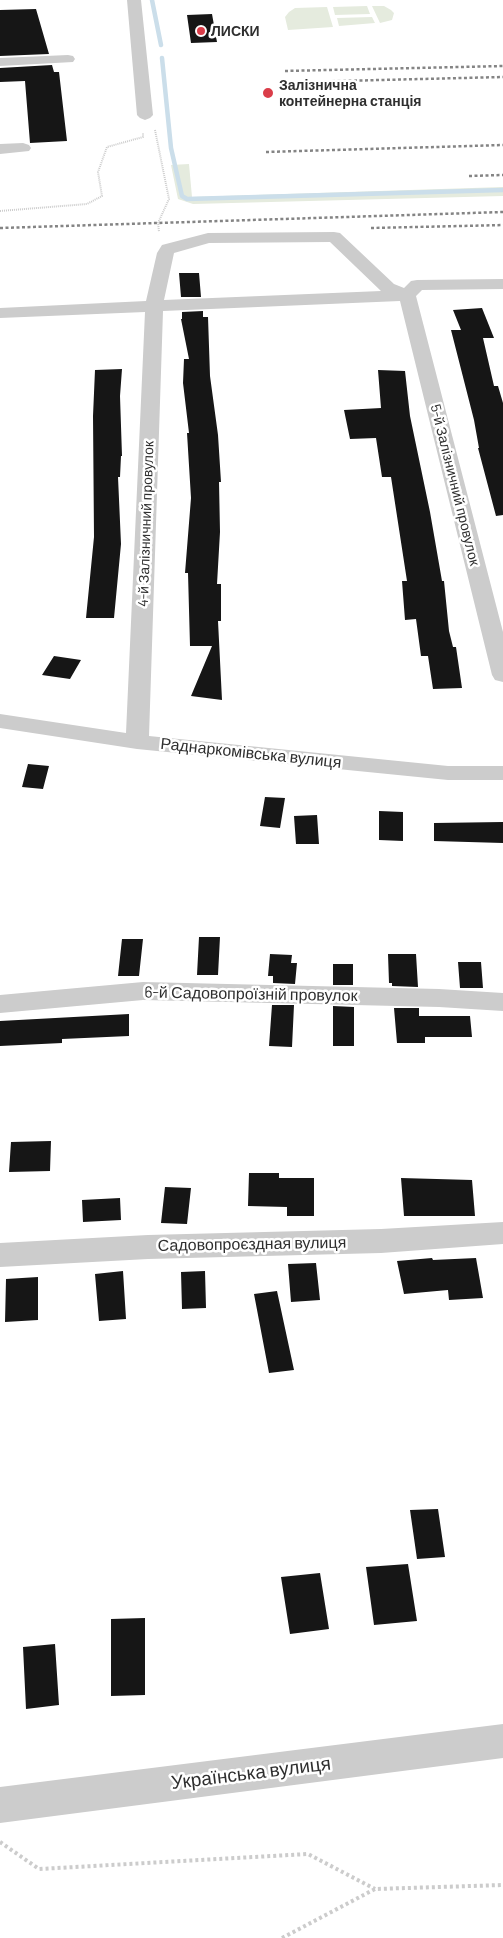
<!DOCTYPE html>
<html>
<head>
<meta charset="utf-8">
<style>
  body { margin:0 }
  canvas { display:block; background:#fff }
</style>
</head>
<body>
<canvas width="503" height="1938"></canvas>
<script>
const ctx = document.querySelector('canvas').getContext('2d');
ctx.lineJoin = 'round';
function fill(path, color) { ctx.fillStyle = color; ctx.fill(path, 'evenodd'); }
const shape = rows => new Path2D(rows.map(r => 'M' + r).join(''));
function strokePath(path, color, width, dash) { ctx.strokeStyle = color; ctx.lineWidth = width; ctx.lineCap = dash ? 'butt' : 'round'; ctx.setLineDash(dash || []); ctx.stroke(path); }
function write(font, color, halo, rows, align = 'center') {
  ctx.font = font + ' Barlow,sans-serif'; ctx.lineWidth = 5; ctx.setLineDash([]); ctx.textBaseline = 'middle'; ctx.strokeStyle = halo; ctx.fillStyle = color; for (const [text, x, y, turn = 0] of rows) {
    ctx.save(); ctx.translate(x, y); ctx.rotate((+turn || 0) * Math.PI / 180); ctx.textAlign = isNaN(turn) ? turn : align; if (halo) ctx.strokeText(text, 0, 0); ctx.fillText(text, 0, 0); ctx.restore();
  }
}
fill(shape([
  [367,6,370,14,335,15,333,7],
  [372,6,384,6,391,10,394,13,392,20,380,23],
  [327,7,333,27,288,30,285,17,289,12,295,8],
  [372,17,375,23,339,26,337,18],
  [189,164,192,197,503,187,503,196,193,204,178,199,171,165]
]), '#e5ebde');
strokePath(shape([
  [152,0,161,45],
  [162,58,171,148,182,196,187,199,503,190]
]), '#cbdeea', 4.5);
fill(shape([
  [36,9,49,54,0,56,0,10],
  [212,14,217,42,191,43,187,15],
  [52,65,54,72,59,72,67,141,30,143,25,81,0,82,0,68],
  [179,273,199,273,201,297,181,297],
  [482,308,494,338,483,338,494,386,498,386,503,403,503,515,496,516,478,448,479,448,474,420,451,330,461,330,453,310],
  [203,311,203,317,208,317,210,376,218,435,221,482,219,482,220,532,217,584,221,584,221,621,218,621,222,700,191,696,212,646,190,646,188,573,185,573,191,498,187,433,189,433,183,383,184,359,189,359,181,319,182,319,182,312],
  [122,369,120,396,122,456,121,456,120,477,118,477,121,544,114,618,86,618,94,537,93,416,95,370],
  [378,370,405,371,410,416,430,512,442,581,444,581,449,631,453,647,456,647,462,688,433,689,428,656,421,656,416,619,405,620,402,581,407,581,391,477,382,477,376,438,350,439,344,410,381,408],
  [54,656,81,660,70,679,42,675],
  [28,764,49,766,43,789,22,787],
  [265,797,285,798,280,828,260,826],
  [379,811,403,812,403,841,379,840],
  [317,815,319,844,296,844,294,816],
  [503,822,503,843,434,841,434,823],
  [199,937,220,937,218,975,197,975],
  [122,939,143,939,139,976,118,976],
  [270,954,292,955,291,963,297,963,295,984,273,983,273,976,268,976],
  [388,954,416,954,418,987,392,986,392,983,389,983],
  [458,962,481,962,483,988,460,988],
  [333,964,353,964,353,985,333,985],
  [272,1005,294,1005,292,1047,269,1046],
  [333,1006,354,1007,354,1046,333,1046],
  [394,1008,419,1008,419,1016,470,1016,472,1037,425,1037,425,1043,397,1043],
  [129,1014,129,1036,62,1039,62,1043,0,1046,0,1021],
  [51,1141,50,1171,9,1172,11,1142],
  [249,1173,279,1173,279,1178,314,1178,314,1216,287,1216,287,1207,248,1206],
  [401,1178,472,1180,475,1216,404,1216],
  [165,1187,191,1188,187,1224,161,1223],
  [120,1198,121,1220,83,1222,82,1200],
  [432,1258,433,1260,476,1258,483,1298,449,1300,448,1290,404,1294,397,1261],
  [316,1263,320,1300,291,1302,288,1264],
  [123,1271,126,1319,99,1321,95,1274],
  [205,1271,206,1308,182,1309,181,1272],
  [38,1277,38,1320,5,1322,6,1279],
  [277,1291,294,1370,269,1373,254,1294],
  [438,1509,445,1557,417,1559,410,1510],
  [408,1564,417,1621,374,1625,366,1567],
  [320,1573,329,1629,290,1634,281,1577],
  [145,1618,145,1695,111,1696,111,1619],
  [55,1644,59,1705,26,1709,23,1647]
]), '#161616');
strokePath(shape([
  [155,130,169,199,158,223,159,232],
  [0,211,87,204,102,196,98,172,107,147,143,137,143,133]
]), '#ccc', 2, [1, 1]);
strokePath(shape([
  [0,1842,39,1869,308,1854,375,1889],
  [282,1938,375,1889,503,1885]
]), '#ccc', 4, [3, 3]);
fill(shape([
  [127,0,141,0,153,115,150,118,145,120,140,118,137,115,127,0],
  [68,55,73,56,75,59,73,62,0,66,0,58,68,55],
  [23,143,29,145,31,148,29,151,0,154,0,144,23,143],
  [334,232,340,233,394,284,404,288,411,281,417,280,503,279,503,289,422,290,416,296,503,632,503,682,495,680,492,675,400,301,163,311,149,736,448,766,503,766,503,780,448,780,137,749,0,728,0,714,126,733,145,312,0,318,0,308,146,301,157,253,162,245,208,233,334,232],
  [330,242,381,291,164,300,174,253,209,243,330,242],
  [143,982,439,989,503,993,503,1011,439,1007,143,1000,0,1013,0,995,143,982],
  [503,1222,503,1244,381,1253,148,1259,0,1267,0,1243,148,1235,381,1229,503,1222],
  [503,1724,503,1758,0,1823,0,1787,503,1724]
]), '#ccc');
strokePath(shape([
  [285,71,503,66],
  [299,82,503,77],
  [266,152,503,145],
  [469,176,503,175],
  [0,228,503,212],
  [371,228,503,225]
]), '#848484', 2.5, [3, 2.5]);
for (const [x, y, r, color] of [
  [201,31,5,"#da3d49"],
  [268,93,6,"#da3d49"]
]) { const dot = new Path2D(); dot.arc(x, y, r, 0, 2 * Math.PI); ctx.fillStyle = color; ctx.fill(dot); strokePath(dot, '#fff', 2); }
write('bold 14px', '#2f2f2f', '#fff', [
  ["ЛИСКИ",211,31],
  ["Залізнична",279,85],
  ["контейнерна станція",279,101]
], 'left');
write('14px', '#2f2f2f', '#fff', [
  ["5-й Залізничний провулок",455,485,76],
  ["4-й Залізничний провулок",146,524,-88]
]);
write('16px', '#2f2f2f', '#fff', [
  ["Раднаркомівська вулиця",251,753,6],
  ["6-й Садовопроїзній провулок",251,994,1],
  ["Садовопроєздная вулиця",252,1244,-1]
]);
write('19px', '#2f2f2f', '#fff', [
  ["Українська вулиця",251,1773,-7]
]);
</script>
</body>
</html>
